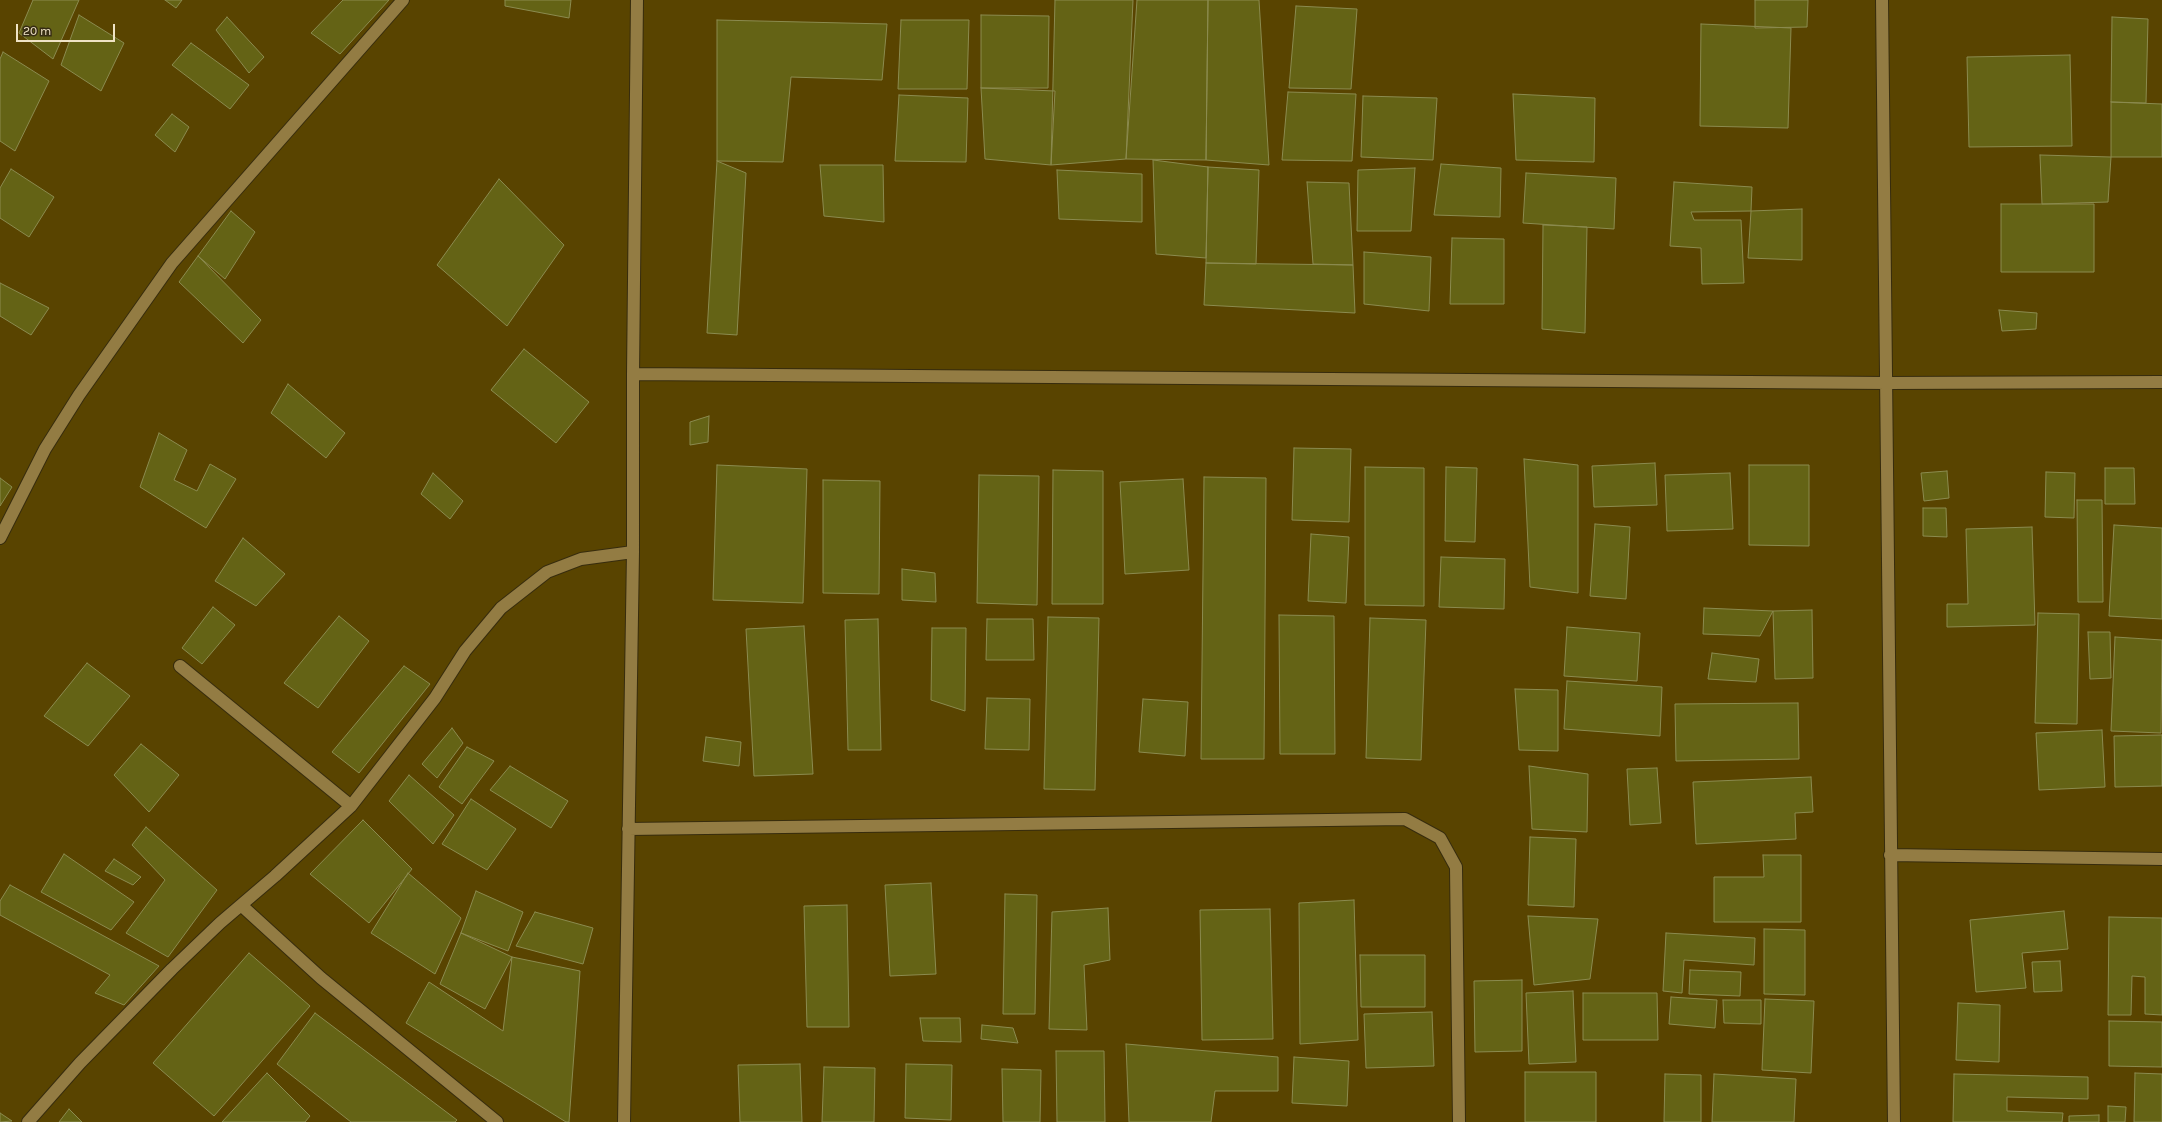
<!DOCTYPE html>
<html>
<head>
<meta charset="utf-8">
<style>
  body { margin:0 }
  #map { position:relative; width:2162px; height:1122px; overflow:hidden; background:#594400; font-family:Karla,sans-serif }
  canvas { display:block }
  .scale { position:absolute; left:16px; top:24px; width:99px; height:18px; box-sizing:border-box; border:2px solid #efe3c5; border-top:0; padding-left:5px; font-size:12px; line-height:14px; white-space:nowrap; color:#efe3c5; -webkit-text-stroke:3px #362c14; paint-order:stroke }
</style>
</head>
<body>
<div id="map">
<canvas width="2162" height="1122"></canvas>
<div class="scale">20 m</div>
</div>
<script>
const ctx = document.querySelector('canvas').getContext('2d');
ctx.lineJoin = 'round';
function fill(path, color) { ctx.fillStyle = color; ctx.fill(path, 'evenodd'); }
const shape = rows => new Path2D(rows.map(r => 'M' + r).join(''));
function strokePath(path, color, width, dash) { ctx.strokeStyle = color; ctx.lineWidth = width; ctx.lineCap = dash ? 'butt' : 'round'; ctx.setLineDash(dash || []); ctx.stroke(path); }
const building = shape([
  [33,0,79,0,53,59,19,33,33,0],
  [165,0,182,0,176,8,165,0],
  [343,0,389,0,340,54,311,33,343,0],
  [505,0,571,0,569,18,505,6,505,0],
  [1055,0,1133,0,1126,159,1051,165,1055,0],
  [1137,0,1208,0,1206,160,1126,159,1137,0],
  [1208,0,1259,0,1269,165,1206,160,1208,0],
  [1755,0,1808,0,1807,27,1755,28,1755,0],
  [1296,6,1357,9,1351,89,1289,88,1296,6],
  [79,15,124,43,101,91,61,65,79,15],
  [981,15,1049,16,1048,88,981,88,981,15],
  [227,17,264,57,249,73,216,30,227,17],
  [2112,17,2148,19,2146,103,2111,102,2112,17],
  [717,20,887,24,882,80,791,77,783,162,717,161,717,20],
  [901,20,969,20,967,89,898,89,901,20],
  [1701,24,1791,28,1788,128,1700,126,1701,24],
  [191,43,249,85,230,109,172,65,191,43],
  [3,52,49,81,15,151,0,141,0,59,3,52],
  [2070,55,2072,146,1969,147,1967,57,2070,55],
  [981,88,1055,91,1051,165,985,159,981,88],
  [1288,92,1356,94,1352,161,1282,160,1288,92],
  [1513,94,1595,98,1594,162,1516,160,1513,94],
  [899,95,968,98,966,162,895,161,899,95],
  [1363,96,1437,98,1433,160,1361,157,1363,96],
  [2111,102,2162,104,2162,157,2111,157,2111,102],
  [172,114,189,127,175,152,155,135,172,114],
  [2040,155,2111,157,2108,202,2042,204,2040,155],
  [1153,160,1208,167,1206,258,1156,254,1153,160],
  [717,161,746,173,737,335,707,333,717,161],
  [1441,164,1501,168,1500,217,1434,215,1441,164],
  [820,165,883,165,884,222,824,216,820,165],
  [1208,167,1259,170,1256,264,1206,263,1208,167],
  [1415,168,1411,231,1357,231,1358,170,1415,168],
  [11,169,54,197,29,237,0,218,0,188,11,169],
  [1057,170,1142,174,1142,222,1059,219,1057,170],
  [1526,173,1616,178,1614,229,1523,223,1526,173],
  [499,179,564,245,507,326,437,265,499,179],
  [1307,182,1349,183,1353,265,1313,264,1307,182],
  [1674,182,1752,187,1751,211,1691,212,1694,220,1741,220,1744,283,1702,284,1701,248,1670,246,1674,182],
  [2001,204,2094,204,2094,272,2001,272,2001,204],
  [1802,209,1802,260,1748,258,1751,211,1802,209],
  [231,211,255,232,225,279,198,256,231,211],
  [1543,225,1587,227,1585,333,1542,329,1543,225],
  [1452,238,1504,239,1504,304,1450,304,1452,238],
  [1364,252,1431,257,1429,311,1364,304,1364,252],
  [198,256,261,320,243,343,179,282,198,256],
  [1206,263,1353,265,1355,313,1204,305,1206,263],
  [0,283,49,308,31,335,0,316,0,283],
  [1999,310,2037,313,2036,329,2002,331,1999,310],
  [524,349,589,402,556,443,491,390,524,349],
  [288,384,345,433,326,458,271,413,288,384],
  [709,416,708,442,690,445,690,422,709,416],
  [159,433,187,450,174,480,197,491,210,464,236,479,206,528,140,487,159,433],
  [1294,448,1351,449,1349,522,1292,520,1294,448],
  [1524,459,1578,465,1578,593,1530,587,1524,459],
  [1655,463,1657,505,1594,507,1592,466,1655,463],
  [717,465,807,469,803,603,713,600,717,465],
  [1749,465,1809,465,1809,546,1749,545,1749,465],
  [1365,467,1424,468,1424,606,1365,605,1365,467],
  [1446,467,1477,468,1475,542,1445,541,1446,467],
  [2105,468,2134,468,2135,504,2105,504,2105,468],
  [1053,470,1103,471,1103,604,1052,604,1053,470],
  [1947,471,1949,498,1924,501,1921,473,1947,471],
  [2046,472,2075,473,2074,518,2045,517,2046,472],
  [433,473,463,501,450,519,421,494,433,473],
  [1730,473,1733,529,1667,531,1665,475,1730,473],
  [979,475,1039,476,1037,605,977,603,979,475],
  [1204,477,1266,478,1264,759,1201,759,1204,477],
  [0,478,12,487,0,506,0,478],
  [1183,479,1189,570,1125,574,1120,482,1183,479],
  [823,480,880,481,879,594,823,593,823,480],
  [2077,500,2102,500,2103,602,2078,602,2077,500],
  [1923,508,1946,508,1947,537,1923,536,1923,508],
  [1595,524,1630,527,1626,599,1590,596,1595,524],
  [2114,525,2162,528,2162,619,2109,616,2114,525],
  [2032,527,2035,625,1947,627,1947,604,1968,604,1966,529,2032,527],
  [1311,534,1349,537,1346,603,1308,601,1311,534],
  [243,538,285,574,256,606,215,581,243,538],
  [1441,557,1505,559,1504,609,1439,607,1441,557],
  [902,569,935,573,936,602,902,600,902,569],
  [213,607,235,625,202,664,182,648,213,607],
  [1704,608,1773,611,1760,636,1703,634,1704,608],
  [1812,610,1813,678,1775,679,1773,611,1812,610],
  [2038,613,2079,614,2077,724,2035,723,2038,613],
  [1279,615,1334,616,1335,754,1280,754,1279,615],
  [339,616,369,641,318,708,284,683,339,616],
  [1048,617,1099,618,1095,790,1044,789,1048,617],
  [1370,618,1426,620,1421,760,1366,758,1370,618],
  [878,619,881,750,848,750,845,620,878,619],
  [987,619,1033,619,1034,660,986,660,987,619],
  [804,626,813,774,754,776,746,629,804,626],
  [1567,627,1640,633,1637,681,1564,676,1567,627],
  [932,628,966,628,965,711,931,700,932,628],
  [2088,632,2110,632,2111,678,2090,679,2088,632],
  [2115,637,2162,640,2161,733,2111,731,2115,637],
  [1712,653,1759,659,1756,682,1708,679,1712,653],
  [87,663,130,696,88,746,44,716,87,663],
  [404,666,430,684,359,773,332,752,404,666],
  [1567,681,1662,687,1660,736,1564,729,1567,681],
  [1515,689,1558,690,1558,751,1519,750,1515,689],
  [987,698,1030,699,1029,750,985,749,987,698],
  [1143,699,1188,702,1185,756,1139,752,1143,699],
  [1798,703,1799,759,1676,761,1675,704,1798,703],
  [452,728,463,743,437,778,422,764,452,728],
  [2102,730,2105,787,2039,790,2036,733,2102,730],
  [2162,735,2162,786,2115,787,2114,736,2162,735],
  [706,737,741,742,739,766,703,761,706,737],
  [141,744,179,775,149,812,114,775,141,744],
  [467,747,494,761,462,804,439,787,467,747],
  [510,766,568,801,551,828,490,790,510,766],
  [1529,766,1588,774,1587,832,1532,829,1529,766],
  [1657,768,1661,823,1630,825,1627,769,1657,768],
  [409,775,454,815,433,844,389,801,409,775],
  [1811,777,1813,812,1795,813,1796,839,1696,844,1693,782,1811,777],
  [471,799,516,829,487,870,442,844,471,799],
  [363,820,412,869,369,923,310,874,363,820],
  [146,827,217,890,168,957,126,933,165,880,132,845,146,827],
  [1530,837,1576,839,1574,907,1528,905,1530,837],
  [64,854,134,902,111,930,41,892,64,854],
  [1763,855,1801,855,1801,922,1714,922,1714,877,1764,877,1763,855],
  [114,859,141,877,133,885,105,871,114,859],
  [408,873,461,918,435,974,371,933,408,873],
  [931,883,936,974,890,976,885,885,931,883],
  [10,885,159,966,124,1005,95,993,110,975,0,915,0,901,10,885],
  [476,891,523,912,508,951,461,933,476,891],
  [1005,894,1037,895,1035,1014,1003,1014,1005,894],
  [1354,900,1358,1040,1300,1044,1299,903,1354,900],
  [847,905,849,1027,807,1027,804,906,847,905],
  [1108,908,1110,960,1084,965,1087,1030,1049,1029,1052,912,1108,908],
  [1270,909,1273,1039,1202,1040,1200,910,1270,909],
  [2064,911,2068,949,2022,953,2026,988,1976,992,1970,920,2064,911],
  [535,912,593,928,583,964,516,946,535,912],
  [1528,916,1598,919,1590,979,1534,985,1528,916],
  [2109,917,2162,918,2162,1015,2145,1014,2145,977,2132,976,2131,1015,2108,1015,2109,917],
  [1764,929,1805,930,1805,995,1764,994,1764,929],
  [461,933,512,957,485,1009,440,984,461,933],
  [1666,933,1755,938,1754,965,1684,960,1682,993,1663,991,1666,933],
  [249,953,310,1006,214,1116,153,1063,249,953],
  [1360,955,1425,955,1425,1007,1361,1007,1360,955],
  [512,957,580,971,569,1122,566,1122,406,1023,429,982,503,1031,512,957],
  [2060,961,2062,991,2034,992,2032,962,2060,961],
  [1690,970,1741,972,1740,996,1689,994,1690,970],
  [1522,980,1522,1051,1475,1052,1474,981,1522,980],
  [1573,991,1576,1062,1529,1064,1526,993,1573,991],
  [1583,993,1657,993,1658,1040,1583,1040,1583,993],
  [1671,997,1717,1000,1715,1028,1669,1024,1671,997],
  [1765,999,1814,1001,1811,1073,1762,1070,1765,999],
  [1723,1000,1761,1000,1761,1024,1724,1023,1723,1000],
  [1958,1003,2000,1005,1999,1062,1956,1060,1958,1003],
  [1432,1012,1434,1066,1366,1068,1364,1014,1432,1012],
  [315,1013,457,1120,455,1122,351,1122,277,1064,315,1013],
  [920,1018,960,1018,961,1042,923,1041,920,1018],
  [2109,1021,2162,1022,2162,1067,2109,1066,2109,1021],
  [982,1025,1013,1028,1018,1043,981,1039,982,1025],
  [1126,1044,1278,1057,1278,1091,1215,1091,1211,1122,1129,1122,1126,1044],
  [1056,1051,1104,1051,1105,1122,1057,1122,1056,1051],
  [1294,1057,1349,1061,1347,1106,1292,1103,1294,1057],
  [800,1064,802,1122,740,1122,738,1065,800,1064],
  [906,1064,952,1065,951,1120,905,1118,906,1064],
  [824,1067,875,1068,874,1122,822,1122,824,1067],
  [1002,1069,1041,1070,1040,1122,1003,1122,1002,1069],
  [1525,1072,1596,1072,1596,1122,1525,1122,1525,1072],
  [267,1073,310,1116,305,1122,222,1122,267,1073],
  [2135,1073,2162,1074,2162,1122,2134,1122,2135,1073],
  [1665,1074,1701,1075,1701,1122,1664,1122,1665,1074],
  [1714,1074,1796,1079,1794,1122,1712,1122,1714,1074],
  [1954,1074,2088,1077,2088,1099,2007,1097,2007,1111,2063,1113,2062,1122,1953,1122,1954,1074],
  [2108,1106,2126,1107,2125,1122,2108,1122,2108,1106],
  [69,1109,82,1122,59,1122,69,1109],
  [0,1113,12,1121,0,1122,0,1113],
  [2099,1115,2099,1122,2069,1122,2069,1116,2099,1115]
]);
fill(building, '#646315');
strokePath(building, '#8b8b4f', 1);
const minor = shape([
  [1882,0,1894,1122],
  [633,374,1887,383,2162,382],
  [0,538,45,449,79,395,172,263,403,0],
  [180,666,351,806],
  [628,829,1405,819,1440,838,1456,867,1459,1122],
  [1890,855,2162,859],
  [241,905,321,978,497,1122],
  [28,1122,80,1063,172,969,220,923,275,876,351,806,435,698,465,651,501,608,547,572,581,559,633,552],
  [624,1122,633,552,633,374,637,0]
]);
strokePath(minor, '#372c0d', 14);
strokePath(minor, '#937c43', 12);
</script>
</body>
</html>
